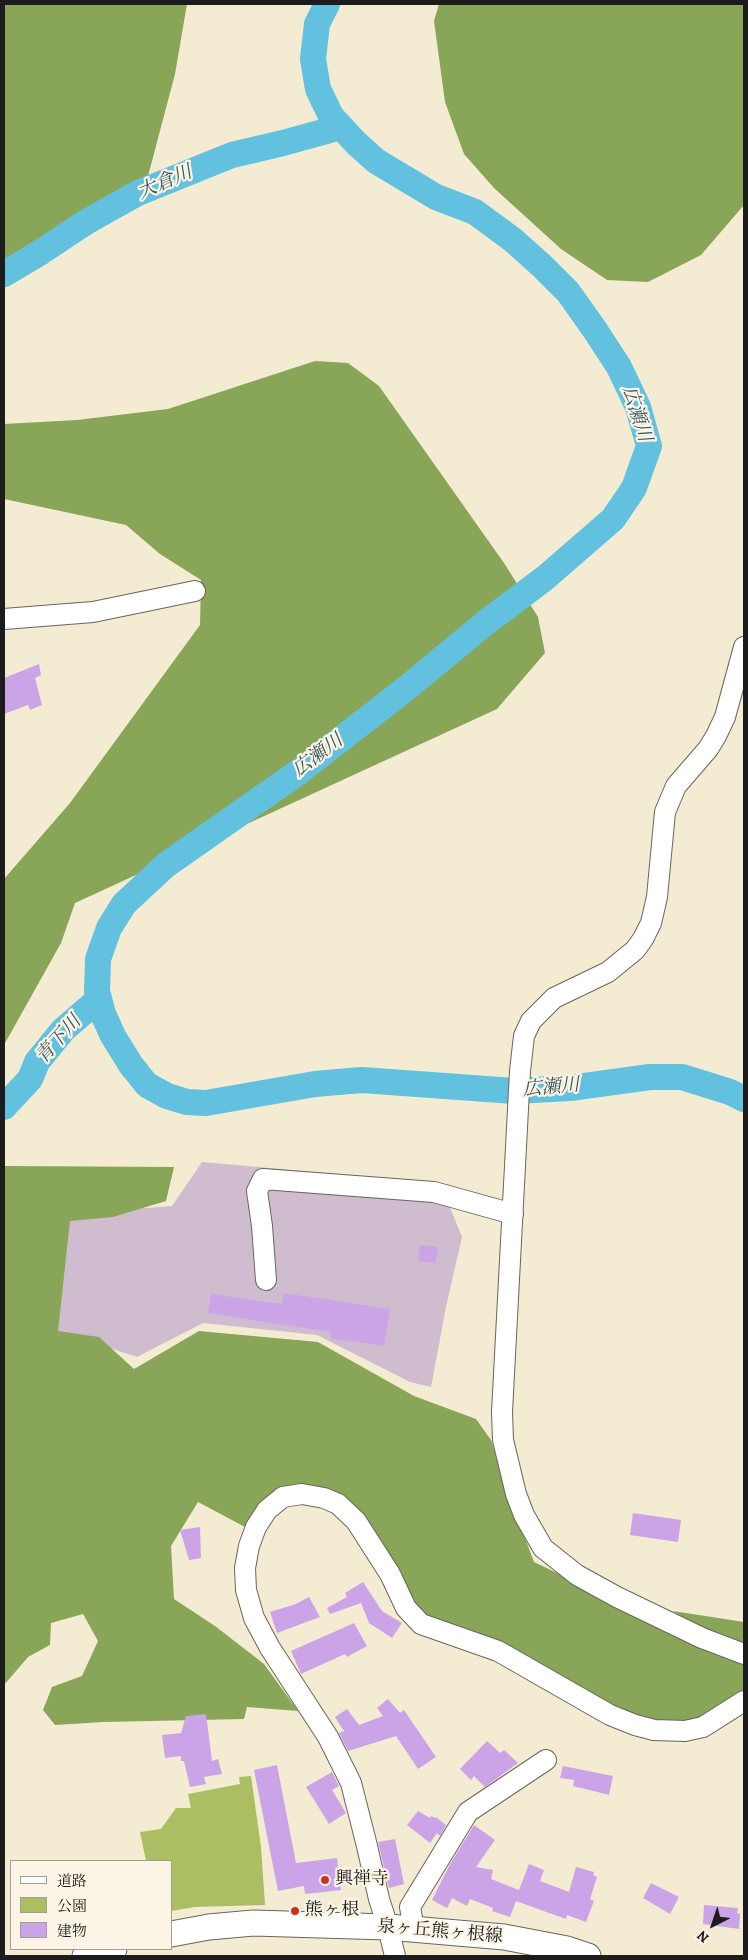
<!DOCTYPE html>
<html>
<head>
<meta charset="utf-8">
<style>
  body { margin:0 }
  #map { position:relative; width:748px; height:1960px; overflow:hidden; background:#f3ecd2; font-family:Alegreya,"Noto Serif JP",serif }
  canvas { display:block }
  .frame { position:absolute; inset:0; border:5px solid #1c1c1c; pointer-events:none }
  .legend { position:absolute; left:10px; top:1860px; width:162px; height:90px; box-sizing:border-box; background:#fcf5e5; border:1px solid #a29e95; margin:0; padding:6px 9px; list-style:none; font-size:15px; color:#1c1c1c }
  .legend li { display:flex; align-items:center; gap:10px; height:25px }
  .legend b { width:25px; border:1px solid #a29e95 }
  .north { position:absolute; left:688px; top:1900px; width:50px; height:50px; -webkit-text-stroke:4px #fcf5e5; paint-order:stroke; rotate:221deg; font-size:14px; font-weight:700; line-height:20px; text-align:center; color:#1c1c1c }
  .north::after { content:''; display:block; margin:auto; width:18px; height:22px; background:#1c1c1c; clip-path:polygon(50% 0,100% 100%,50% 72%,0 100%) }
</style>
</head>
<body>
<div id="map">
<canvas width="748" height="1960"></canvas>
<div class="frame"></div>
<ul class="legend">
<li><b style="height:6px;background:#fff"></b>道路</li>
<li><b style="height:14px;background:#acbe62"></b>公園</li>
<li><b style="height:14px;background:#cba4e8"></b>建物</li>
</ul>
<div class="north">N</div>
</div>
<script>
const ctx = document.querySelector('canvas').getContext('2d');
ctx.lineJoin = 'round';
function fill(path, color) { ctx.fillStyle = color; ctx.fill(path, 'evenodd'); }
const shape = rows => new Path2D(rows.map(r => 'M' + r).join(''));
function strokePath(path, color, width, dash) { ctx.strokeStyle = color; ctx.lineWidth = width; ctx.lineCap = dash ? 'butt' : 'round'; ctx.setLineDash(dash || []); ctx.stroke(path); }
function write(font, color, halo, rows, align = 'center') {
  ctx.font = font + ' Alegreya,"Noto Serif JP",serif'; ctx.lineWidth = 4.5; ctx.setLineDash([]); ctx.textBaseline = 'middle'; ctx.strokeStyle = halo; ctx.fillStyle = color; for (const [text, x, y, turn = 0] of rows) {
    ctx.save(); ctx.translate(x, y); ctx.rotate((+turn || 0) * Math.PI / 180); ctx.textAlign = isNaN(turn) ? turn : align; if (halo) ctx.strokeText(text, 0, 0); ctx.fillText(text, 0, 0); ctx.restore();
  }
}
fill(shape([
  [202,1162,440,1183,462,1237,446,1307,431,1387,410,1382,317,1335,203,1323,137,1357,46,1327,4,1208,67,1214,172,1206]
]), '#cfbdcf');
fill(shape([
  [251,1776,261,1847,265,1905,195,1907,171,1911,171,1861,146,1861,140,1832,161,1829,176,1808,191,1808,188,1794,240,1784,239,1777]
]), '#acbe62');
fill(shape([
  [4,4,187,4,175,74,143,195,122,215,67,249,4,275],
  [439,4,744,4,744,205,701,255,648,282,607,280,561,249,494,188,464,154,445,102,434,21],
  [315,361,348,363,379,386,504,563,538,617,545,653,497,709,75,903,61,943,4,1045,4,879,70,803,200,625,201,580,160,554,126,525,4,499,4,424,77,420,168,409],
  [4,1166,174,1167,166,1201,113,1217,70,1221,58,1331,99,1337,134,1369,199,1331,318,1342,414,1396,476,1419,491,1440,508,1493,534,1562,677,1630,744,1660,744,1696,695,1721,656,1720,625,1712,429,1621,410,1599,372,1529,348,1500,324,1490,288,1486,267,1499,245,1527,198,1502,171,1546,174,1599,215,1626,264,1664,298,1711,247,1707,244,1719,103,1722,55,1725,43,1710,52,1687,82,1676,98,1641,83,1614,51,1623,50,1645,28,1657,4,1685],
  [673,1611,744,1622,744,1646,694,1624]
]), '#89a558');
strokePath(shape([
  [327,4,317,24,313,59,318,89,331,116,356,143,376,161,436,197,475,212,513,240,542,266,568,292,595,330,619,367,638,407,649,446,634,488,613,519,545,578,484,624,408,687,300,771,166,865,124,904,109,928,98,959,97,991,103,1014,113,1036,131,1065,147,1085,167,1096,187,1102,206,1103,315,1084,362,1080,514,1091,570,1088,650,1077,682,1077,730,1092,744,1099],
  [4,274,41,252,86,222,138,193,232,155,283,143,341,127],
  [4,1107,30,1079,37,1062,63,1030,99,999]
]), '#61c1df', 26);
fill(shape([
  [39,664,41,675,35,678,42,705,30,710,28,705,4,714,4,678],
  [420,1245,438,1247,436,1263,418,1261],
  [284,1293,390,1309,384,1346,330,1338,331,1332,208,1313,211,1294,282,1304],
  [633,1513,681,1520,678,1542,630,1535],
  [200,1527,201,1558,189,1560,180,1530],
  [363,1582,382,1611,402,1623,392,1638,369,1623,361,1603,330,1614,327,1608,347,1597,345,1593],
  [309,1597,320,1617,277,1633,270,1612,296,1604],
  [354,1623,367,1646,347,1657,345,1654,301,1674,291,1651],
  [388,1699,400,1713,404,1710,436,1757,418,1769,396,1736,348,1751,339,1733,344,1731,335,1717,347,1709,359,1725,383,1716,377,1708],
  [206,1714,212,1761,218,1759,222,1774,204,1777,206,1784,190,1787,184,1761,181,1761,181,1756,165,1758,162,1735,181,1733,186,1716],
  [487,1741,500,1753,504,1750,518,1763,485,1787,474,1776,471,1780,460,1769],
  [277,1765,296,1863,337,1858,341,1890,305,1894,304,1886,278,1891,254,1770],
  [563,1766,613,1776,609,1795,573,1786,574,1780,560,1778],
  [332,1772,339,1786,332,1790,346,1813,329,1824,306,1787],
  [418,1811,430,1818,431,1816,435,1818,436,1817,446,1825,440,1836,437,1833,430,1843,407,1825],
  [474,1825,495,1840,476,1867,493,1870,491,1879,519,1890,529,1864,544,1870,540,1881,569,1892,576,1867,594,1872,593,1875,597,1877,590,1899,594,1901,586,1922,567,1915,566,1919,516,1901,510,1917,492,1911,493,1908,470,1899,467,1906,452,1898,447,1908,432,1900,449,1866],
  [395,1839,404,1884,389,1888,378,1842],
  [651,1883,679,1897,670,1914,643,1898],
  [704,1905,738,1908,737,1913,740,1914,739,1929,703,1924]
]), '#cba4e8');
const minor = shape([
  [4,619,93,612,195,591],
  [744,647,725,717,716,736,708,749,676,786,665,812,657,897,651,923,643,939,635,950,608,972,554,998,531,1021,524,1036,520,1071,502,1412,503,1440,516,1494,524,1515,543,1548,577,1575,617,1597,702,1638,744,1654],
  [266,1280,262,1226,257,1191,263,1179,434,1192,513,1214],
  [414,1930,410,1907,468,1812,546,1760],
  [395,1956,388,1927,379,1899,367,1846,351,1783,328,1737,270,1648,254,1618,246,1590,245,1568,249,1546,256,1527,267,1510,283,1497,302,1494,324,1498,338,1504,356,1521,390,1574,406,1608,421,1624,498,1651,610,1715,635,1725,654,1730,685,1731,703,1727,744,1701]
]);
const major = shape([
  [171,1934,209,1927,253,1923,388,1927,504,1937,567,1949,588,1956],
  [85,1956,114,1949]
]);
strokePath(minor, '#67655c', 22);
strokePath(major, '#67655c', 27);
strokePath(minor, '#fff', 20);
strokePath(major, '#fff', 25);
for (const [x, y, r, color] of [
  [325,1880,5,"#c8321e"],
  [295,1911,5,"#c8321e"]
]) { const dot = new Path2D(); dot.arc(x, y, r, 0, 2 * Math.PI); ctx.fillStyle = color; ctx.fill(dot); strokePath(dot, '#fcf5e5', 2); }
write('18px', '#1c1c1c', '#fcf5e5', [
  ["興禅寺",335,1880],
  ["熊ヶ根",305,1911]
], 'left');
write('18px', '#1c1c1c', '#fcf5e5', [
  ["泉ヶ丘熊ヶ根線",440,1932,5]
]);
write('italic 19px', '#345660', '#fcf5e5', [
  ["大倉川",165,183,-23],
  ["広瀬川",636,414,72],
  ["広瀬川",318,756,-37],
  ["青下川",59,1040,-48],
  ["広瀬川",551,1088,-5]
]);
</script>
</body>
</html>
